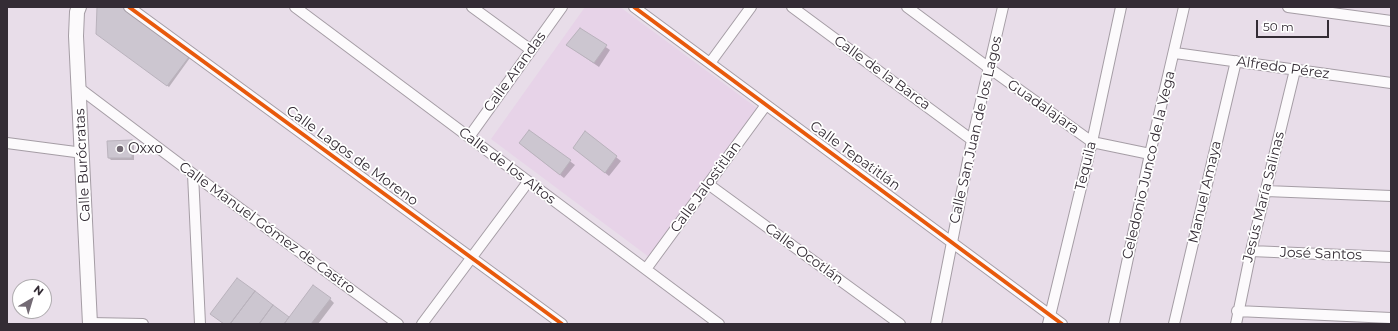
<!DOCTYPE html>
<html>
<head>
<meta charset="utf-8">
<style>
  body { margin:0 }
  #map { position:relative; width:1398px; height:331px; overflow:hidden; background:#e8dde9; font-family:Montserrat,sans-serif }
  canvas { display:block }
  .frame { position:absolute; inset:0; border:8px solid #342c35; pointer-events:none }
  .north { position:absolute; left:12px; top:279px; width:40px; height:40px; box-sizing:border-box; background:#fff; border:1px solid #aeabae; border-radius:50%; rotate:38deg; font-size:11px; font-weight:700; line-height:16px; text-align:center; color:#342c35 }
  .north::after { content:''; display:block; margin:auto; width:14px; height:18px; background:#736a74; clip-path:polygon(50% 0,100% 100%,50% 72%,0 100%) }
  .scale { position:absolute; left:1256px; top:20px; width:73px; height:18px; box-sizing:border-box; border:2px solid #342c35; border-top:0; padding-left:5px; font-size:12px; line-height:14px; white-space:nowrap; color:#342c35; -webkit-text-stroke:3px #fff; paint-order:stroke }
</style>
</head>
<body>
<div id="map">
<canvas width="1398" height="331"></canvas>
<div class="frame"></div>
<div class="north">N</div>
<div class="scale">50 m</div>
</div>
<script>
const ctx = document.querySelector('canvas').getContext('2d');
ctx.lineJoin = 'round';
function fill(path, color) { ctx.fillStyle = color; ctx.fill(path, 'evenodd'); }
const shape = rows => new Path2D(rows.map(r => 'M' + r).join(''));
function strokePath(path, color, width, dash) { ctx.strokeStyle = color; ctx.lineWidth = width; ctx.lineCap = dash ? 'butt' : 'round'; ctx.setLineDash(dash || []); ctx.stroke(path); }
function write(font, color, halo, rows, align = 'center') {
  ctx.font = font + ' Montserrat,sans-serif'; ctx.lineWidth = 3.5; ctx.setLineDash([]); ctx.textBaseline = 'middle'; ctx.strokeStyle = halo; ctx.fillStyle = color; for (const [text, x, y, turn = 0] of rows) {
    ctx.save(); ctx.translate(x, y); ctx.rotate((+turn || 0) * Math.PI / 180); ctx.textAlign = isNaN(turn) ? turn : align; if (halo) ctx.strokeText(text, 0, 0); ctx.fillText(text, 0, 0); ctx.restore();
  }
}
fill(shape([
  [585,7,620,7,757,108,649,257,491,139]
]), '#e7d3e8');
fill(shape([
  [98,7,192,55,169,87,98,34],
  [580,29,610,50,599,67,567,45],
  [529,131,575,165,564,178,524,147],
  [585,133,621,161,609,176,578,151],
  [131,141,134,144,134,160,111,160,109,158],
  [237,280,289,319,330,299,334,303,318,324,224,324,211,314]
]), '#0003');
const building = shape([
  [97,7,128,7,192,53,167,86,96,34,97,7],
  [580,28,607,45,594,63,566,45,580,28],
  [529,130,571,160,560,175,519,143,529,130],
  [585,131,617,156,605,173,573,148,585,131],
  [132,140,132,158,108,158,107,141,132,140],
  [237,278,255,291,230,324,224,324,210,314,237,278],
  [313,285,331,298,311,324,284,324,313,285],
  [255,291,273,305,259,324,230,324,255,291],
  [273,305,289,317,284,324,259,324,273,305]
]);
fill(building, '#ccc6d0');
strokePath(building, '#b9b2bc', 1);
const street = shape([
  [129,7,562,324],
  [295,7,719,324],
  [472,7,531,50],
  [634,7,1062,324],
  [792,7,972,140],
  [907,7,989,68,1092,142,1150,154],
  [1288,7,1391,21],
  [1175,53,1391,83],
  [710,63,751,7],
  [79,88,193,174,398,324],
  [469,137,562,7],
  [7,143,83,153],
  [193,174,200,324],
  [708,184,900,324],
  [1266,191,1391,196],
  [1251,251,1391,257],
  [646,269,766,105],
  [1237,311,1391,318],
  [90,323,143,324],
  [422,324,528,182],
  [936,324,972,140,1003,7],
  [1048,324,1092,142,1121,7],
  [1114,324,1150,154,1184,7],
  [1174,324,1236,61],
  [1236,324,1251,251,1295,70]
]);
const secondary = shape([
  [79,7,77,12,76,36,90,324]
]);
strokePath(street, '#a59da5', 12);
strokePath(secondary, '#a59da5', 16);
strokePath(street, '#fcfafc', 10);
strokePath(secondary, '#fcfafc', 14);
strokePath(shape([
  [129,7,562,324],
  [634,7,1062,324]
]), '#e8590c', 4);
for (const [x, y, r, color] of [
  [120,149,4,"#736a74"]
]) { const dot = new Path2D(); dot.arc(x, y, r, 0, 2 * Math.PI); ctx.fillStyle = color; ctx.fill(dot); strokePath(dot, '#fff', 1.5); }
write('14px', '#342c35', '#fff', [
  ["Alfredo Pérez",1283,68,8],
  ["Calle Arandas",515,72,-54],
  ["Calle de la Barca",882,73,36],
  ["Guadalajara",1043,107,35],
  ["Calle San Juan de los Lagos",976,130,-77],
  ["Calle Lagos de Moreno",352,156,36],
  ["Calle Tepatitlán",855,156,36],
  ["Calle Burócratas",83,165,-93],
  ["Celedonio Junco de la Vega",1149,165,-77],
  ["Calle de los Altos",507,166,37],
  ["Tequila",1086,166,-76],
  ["Calle Jalostitlan",706,187,-54],
  ["Manuel Amaya",1205,192,-77],
  ["Jesús María Salinas",1264,197,-76],
  ["Calle Manuel Gómez de Castro",267,228,36],
  ["Calle Ocotlán",804,254,36],
  ["José Santos",1321,254,2]
]);
write('14px', '#342c35', '#fff', [
  ["Oxxo",128,149]
], 'left');
</script>
</body>
</html>
